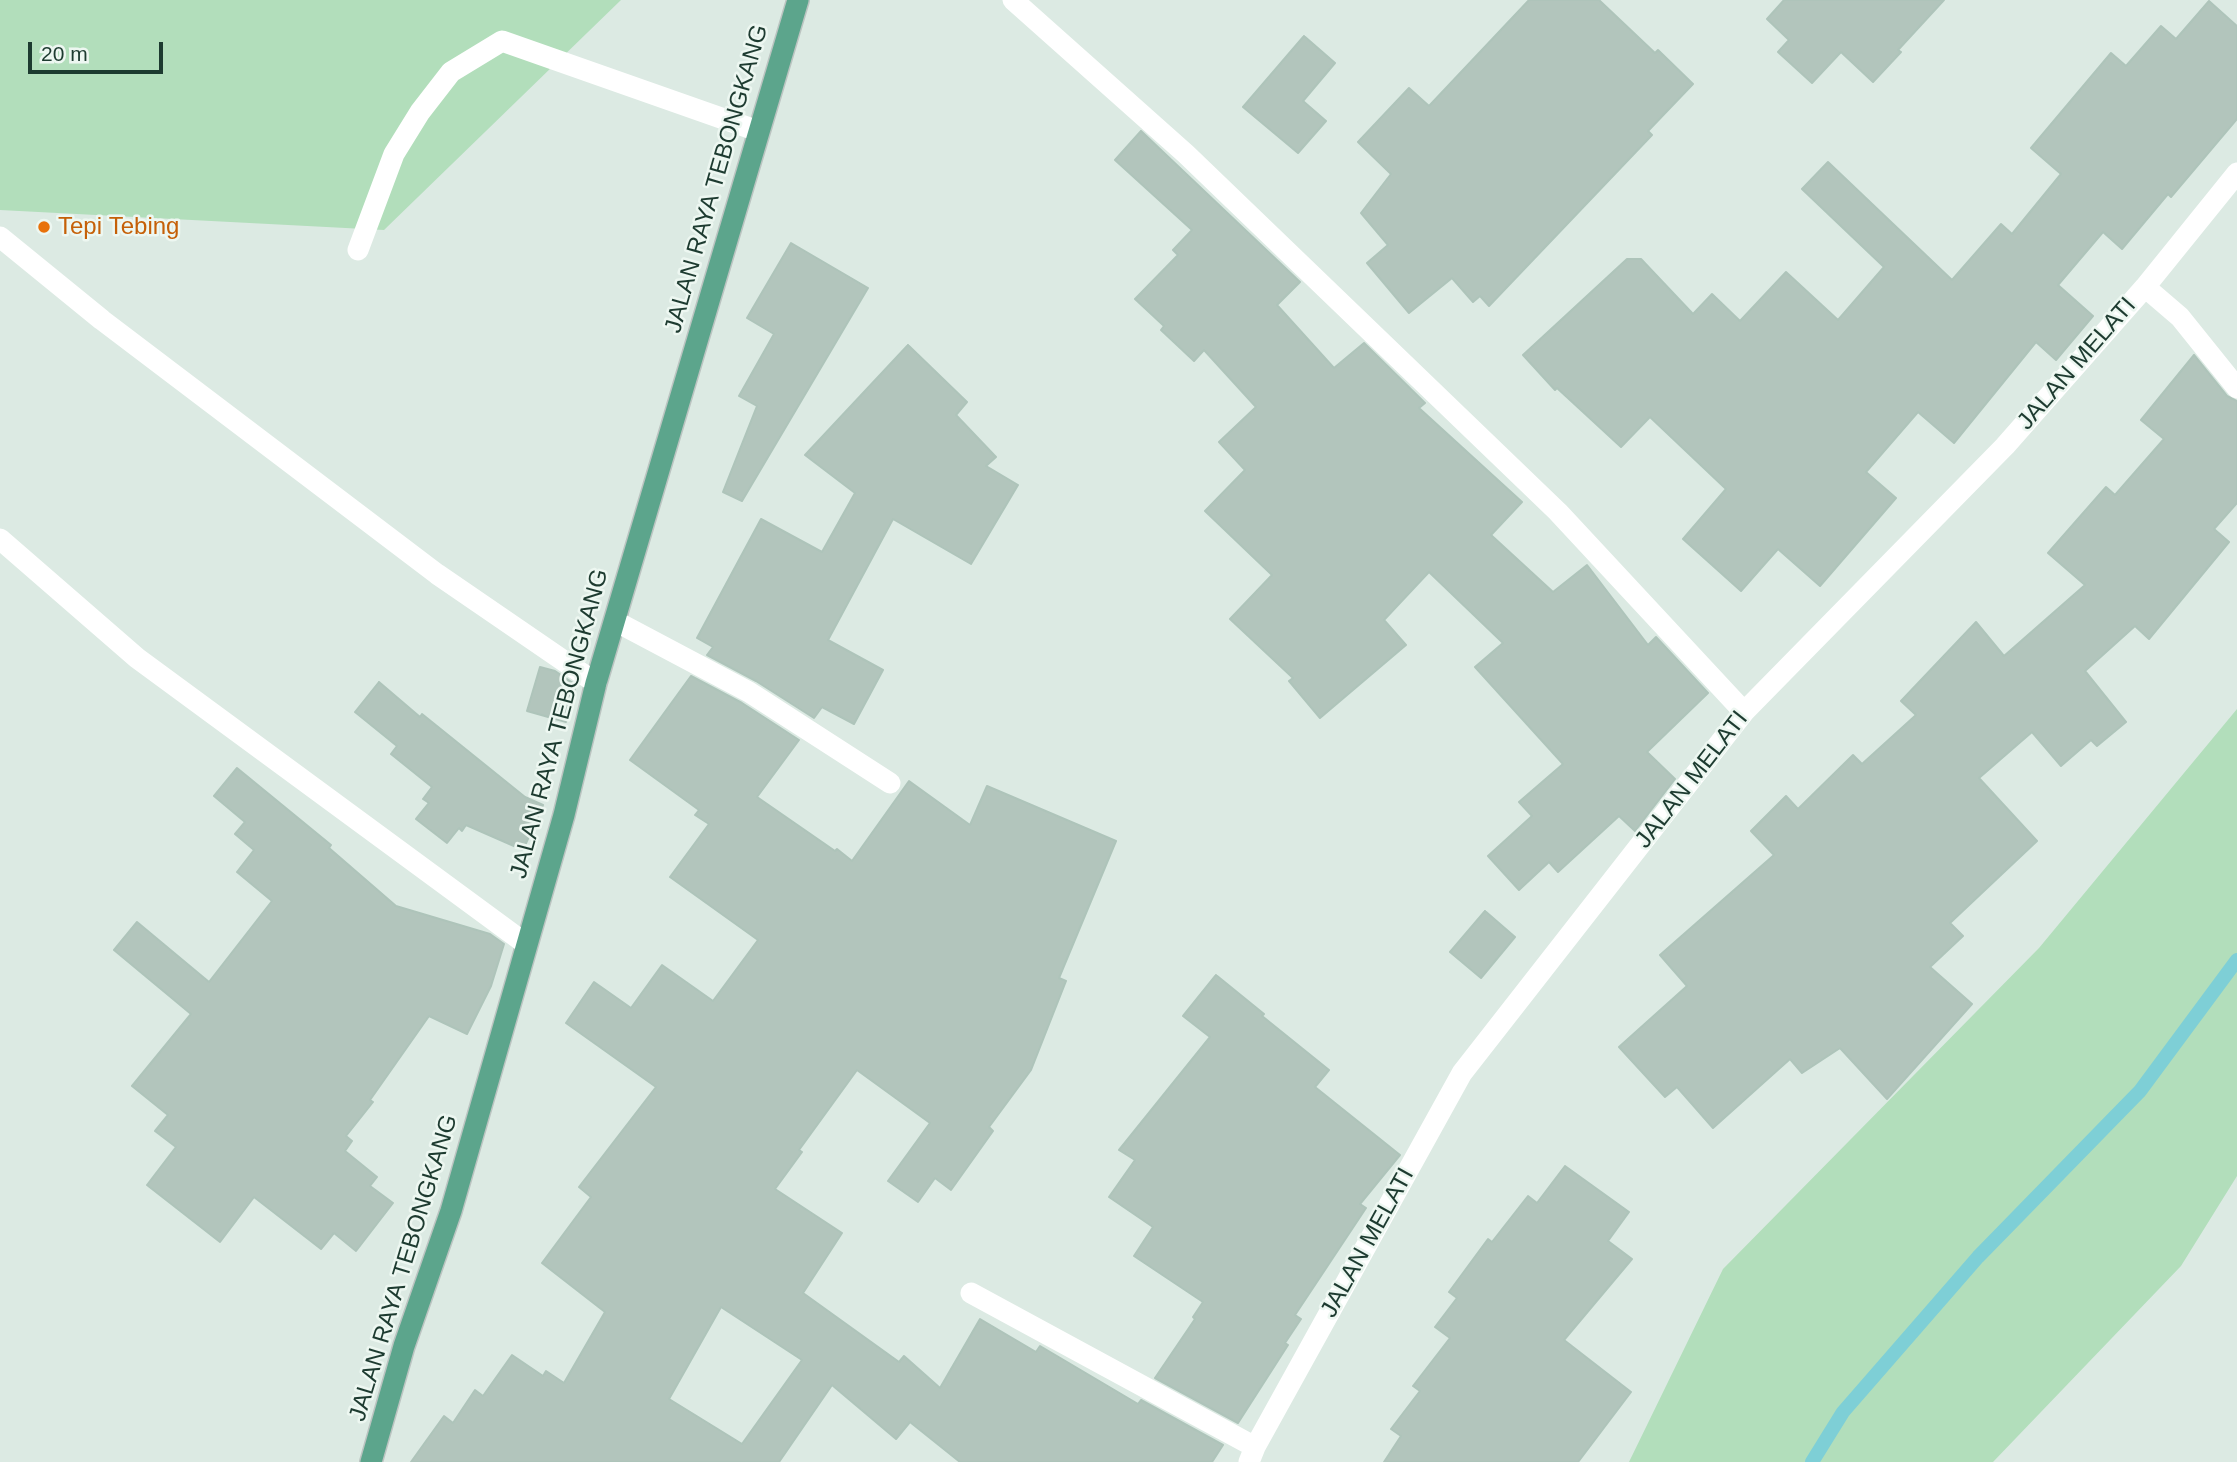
<!DOCTYPE html>
<html>
<head>
<meta charset="utf-8">
<style>
  body { margin:0 }
  #map { position:relative; width:2237px; height:1462px; overflow:hidden; background:#dceae3; font-family:Arial,sans-serif }
  canvas { display:block }
  .scale { position:absolute; left:28px; top:42px; width:135px; height:32px; box-sizing:border-box; border:4px solid #1d3b30; border-top:0; padding-left:9px; font-size:21px; line-height:24px; white-space:nowrap; color:#1d3b30; -webkit-text-stroke:5px #edf7f1; paint-order:stroke }
</style>
</head>
<body>
<div id="map">
<canvas width="2237" height="1462"></canvas>
<div class="scale">20 m</div>
</div>
<script>
const ctx = document.querySelector('canvas').getContext('2d');
ctx.lineJoin = 'round';
function fill(path, color) { ctx.fillStyle = color; ctx.fill(path, 'evenodd'); }
const shape = rows => new Path2D(rows.map(r => 'M' + r).join(''));
function strokePath(path, color, width, dash) { ctx.strokeStyle = color; ctx.lineWidth = width; ctx.lineCap = dash ? 'butt' : 'round'; ctx.setLineDash(dash || []); ctx.stroke(path); }
function write(font, color, halo, rows, align = 'center') {
  ctx.font = font + ' Arial,sans-serif'; ctx.lineWidth = 5; ctx.setLineDash([]); ctx.textBaseline = 'middle'; ctx.strokeStyle = halo; ctx.fillStyle = color; for (const [text, x, y, turn = 0] of rows) {
    ctx.save(); ctx.translate(x, y); ctx.rotate((+turn || 0) * Math.PI / 180); ctx.textAlign = isNaN(turn) ? turn : align; if (halo) ctx.strokeText(text, 0, 0); ctx.fillText(text, 0, 0); ctx.restore();
  }
}
fill(shape([
  [0,0,621,0,384,230,0,210],
  [2237,709,2237,1176,2181,1266,1993,1462,1629,1462,1723,1269,2039,948]
]), '#b2debb');
strokePath(shape([
  [1812,1462,1843,1412,1978,1257,2140,1091,2237,960]
]), '#7ecfd6', 14);
const building = shape([
  [1529,0,1599,0,1655,53,1658,50,1693,84,1648,131,1652,135,1489,306,1480,296,1473,302,1452,278,1409,313,1367,263,1388,245,1361,213,1391,174,1358,142,1409,88,1429,106,1529,0],
  [1784,0,1944,0,1898,50,1901,52,1873,82,1841,52,1812,83,1778,52,1789,40,1767,19,1784,0],
  [2209,1,2237,26,2237,119,2171,197,2168,194,2122,249,2103,232,2058,285,2093,316,2056,360,2036,342,1954,443,1918,412,1866,472,1896,498,1820,586,1778,549,1741,591,1683,539,1726,489,1650,417,1621,447,1557,388,1555,390,1523,355,1627,259,1641,259,1693,314,1712,294,1740,321,1786,272,1838,320,1884,267,1802,189,1828,162,1952,280,2001,224,2012,234,2061,174,2031,148,2111,53,2126,66,2161,26,2176,39,2209,1],
  [1304,36,1335,63,1303,101,1326,121,1298,153,1243,107,1304,36],
  [1141,131,1300,282,1277,305,1334,368,1364,343,1425,403,1419,408,1522,502,1491,535,1553,592,1587,565,1648,645,1656,637,1708,693,1647,752,1675,779,1635,831,1619,816,1558,872,1549,862,1519,890,1488,856,1532,816,1519,802,1563,764,1475,667,1503,643,1429,572,1384,620,1406,645,1320,718,1289,681,1293,678,1230,619,1272,575,1205,511,1245,470,1219,442,1256,407,1204,350,1194,361,1161,330,1164,326,1135,299,1178,255,1173,250,1192,230,1115,160,1141,131],
  [791,243,868,288,742,501,723,492,757,406,739,396,774,334,747,318,791,243],
  [908,345,967,402,956,415,996,457,986,466,1018,485,971,564,893,519,828,640,883,670,854,724,822,707,814,718,756,681,707,655,713,647,697,638,761,519,822,552,855,493,805,455,908,345],
  [2194,355,2227,396,2237,401,2237,503,2214,529,2229,542,2149,639,2135,626,2085,671,2126,722,2097,746,2091,740,2061,766,2032,732,1979,778,2037,841,1950,923,1963,936,1930,967,1972,1004,1887,1099,1840,1048,1802,1073,1790,1059,1713,1128,1677,1087,1665,1097,1619,1047,1687,986,1660,955,1774,855,1751,831,1786,796,1798,809,1853,755,1862,764,1916,715,1901,701,1976,622,2004,656,2085,585,2048,553,2106,487,2115,495,2164,439,2141,420,2194,355],
  [540,667,555,671,576,685,566,722,527,711,540,667],
  [691,676,742,703,799,740,757,797,835,851,837,849,852,861,909,781,970,825,987,786,1116,841,1059,978,1066,981,1031,1070,989,1127,993,1131,951,1190,935,1178,918,1202,888,1181,930,1123,857,1070,799,1150,802,1152,775,1189,842,1233,803,1293,899,1362,904,1356,940,1388,980,1319,1036,1352,1040,1346,1138,1404,1141,1400,1223,1445,1212,1462,960,1462,910,1422,896,1439,832,1385,779,1462,411,1462,444,1416,453,1423,475,1390,483,1396,512,1355,543,1376,546,1371,564,1383,605,1312,542,1263,591,1197,579,1187,656,1087,566,1023,594,982,631,1008,662,965,713,1001,758,940,670,877,709,824,695,815,699,810,630,760,691,676],
  [721,1307,802,1360,742,1444,669,1399,721,1307],
  [379,682,420,717,422,714,525,797,543,805,523,850,466,825,462,831,459,828,447,843,416,819,429,803,423,799,432,787,391,754,397,746,355,712,379,682],
  [237,768,331,845,329,848,396,906,490,934,504,944,491,986,467,1034,429,1016,370,1100,373,1102,346,1136,352,1141,345,1151,377,1177,370,1186,393,1203,356,1251,334,1233,321,1249,254,1197,220,1242,147,1185,176,1147,155,1131,168,1115,132,1086,191,1014,114,950,137,922,209,982,272,901,237,872,254,850,235,834,245,822,214,796,237,768],
  [1485,911,1515,937,1481,978,1450,952,1485,911],
  [1216,975,1264,1014,1262,1016,1329,1070,1315,1087,1400,1155,1360,1204,1366,1208,1295,1315,1301,1319,1285,1343,1288,1345,1238,1423,1155,1378,1195,1319,1193,1317,1203,1302,1134,1256,1153,1227,1109,1197,1135,1160,1119,1150,1210,1037,1183,1016,1216,975],
  [1565,1166,1629,1212,1608,1241,1632,1259,1564,1340,1631,1392,1578,1462,1384,1462,1401,1436,1391,1429,1420,1391,1413,1386,1450,1338,1435,1327,1457,1298,1449,1292,1488,1239,1492,1242,1528,1196,1537,1203,1565,1166]
]);
fill(building, '#b2c5bc');
strokePath(building, '#aec4ba', 2);
const major = shape([
  [371,1462,404,1346,451,1211,564,815,596,683,798,0]
]);
strokePath(major, '#bbc4c1', 24);
strokePath(shape([
  [1013,0,1186,154,1558,512,1744,712],
  [0,237,102,320,437,574,596,683],
  [358,250,394,154,420,112,451,72,502,41,758,131],
  [2145,287,2180,317,2237,388],
  [0,539,137,658,526,944],
  [615,621,749,692,890,783],
  [971,1293,1255,1447],
  [1249,1462,1255,1447,1462,1073,1744,712,2005,446,2145,287,2237,173]
]), '#fff', 21);
strokePath(major, '#5ca58c', 21);
for (const [x, y, r, color] of [
  [44,227,7,"#e8710a"]
]) { const dot = new Path2D(); dot.arc(x, y, r, 0, 2 * Math.PI); ctx.fillStyle = color; ctx.fill(dot); strokePath(dot, '#edf7f1', 2.5); }
write('24px', '#1d3b30', '#edf7f1', [
  ["JALAN RAYA TEBONGKANG",717,179,-74],
  ["JALAN MELATI",2077,364,-49],
  ["JALAN RAYA TEBONGKANG",560,724,-75],
  ["JALAN MELATI",1692,780,-52],
  ["JALAN MELATI",1368,1243,-61],
  ["JALAN RAYA TEBONGKANG",404,1268,-73]
]);
write('24px', '#c56008', '#edf7f1', [
  ["Tepi Tebing",58,227]
], 'left');
</script>
</body>
</html>
